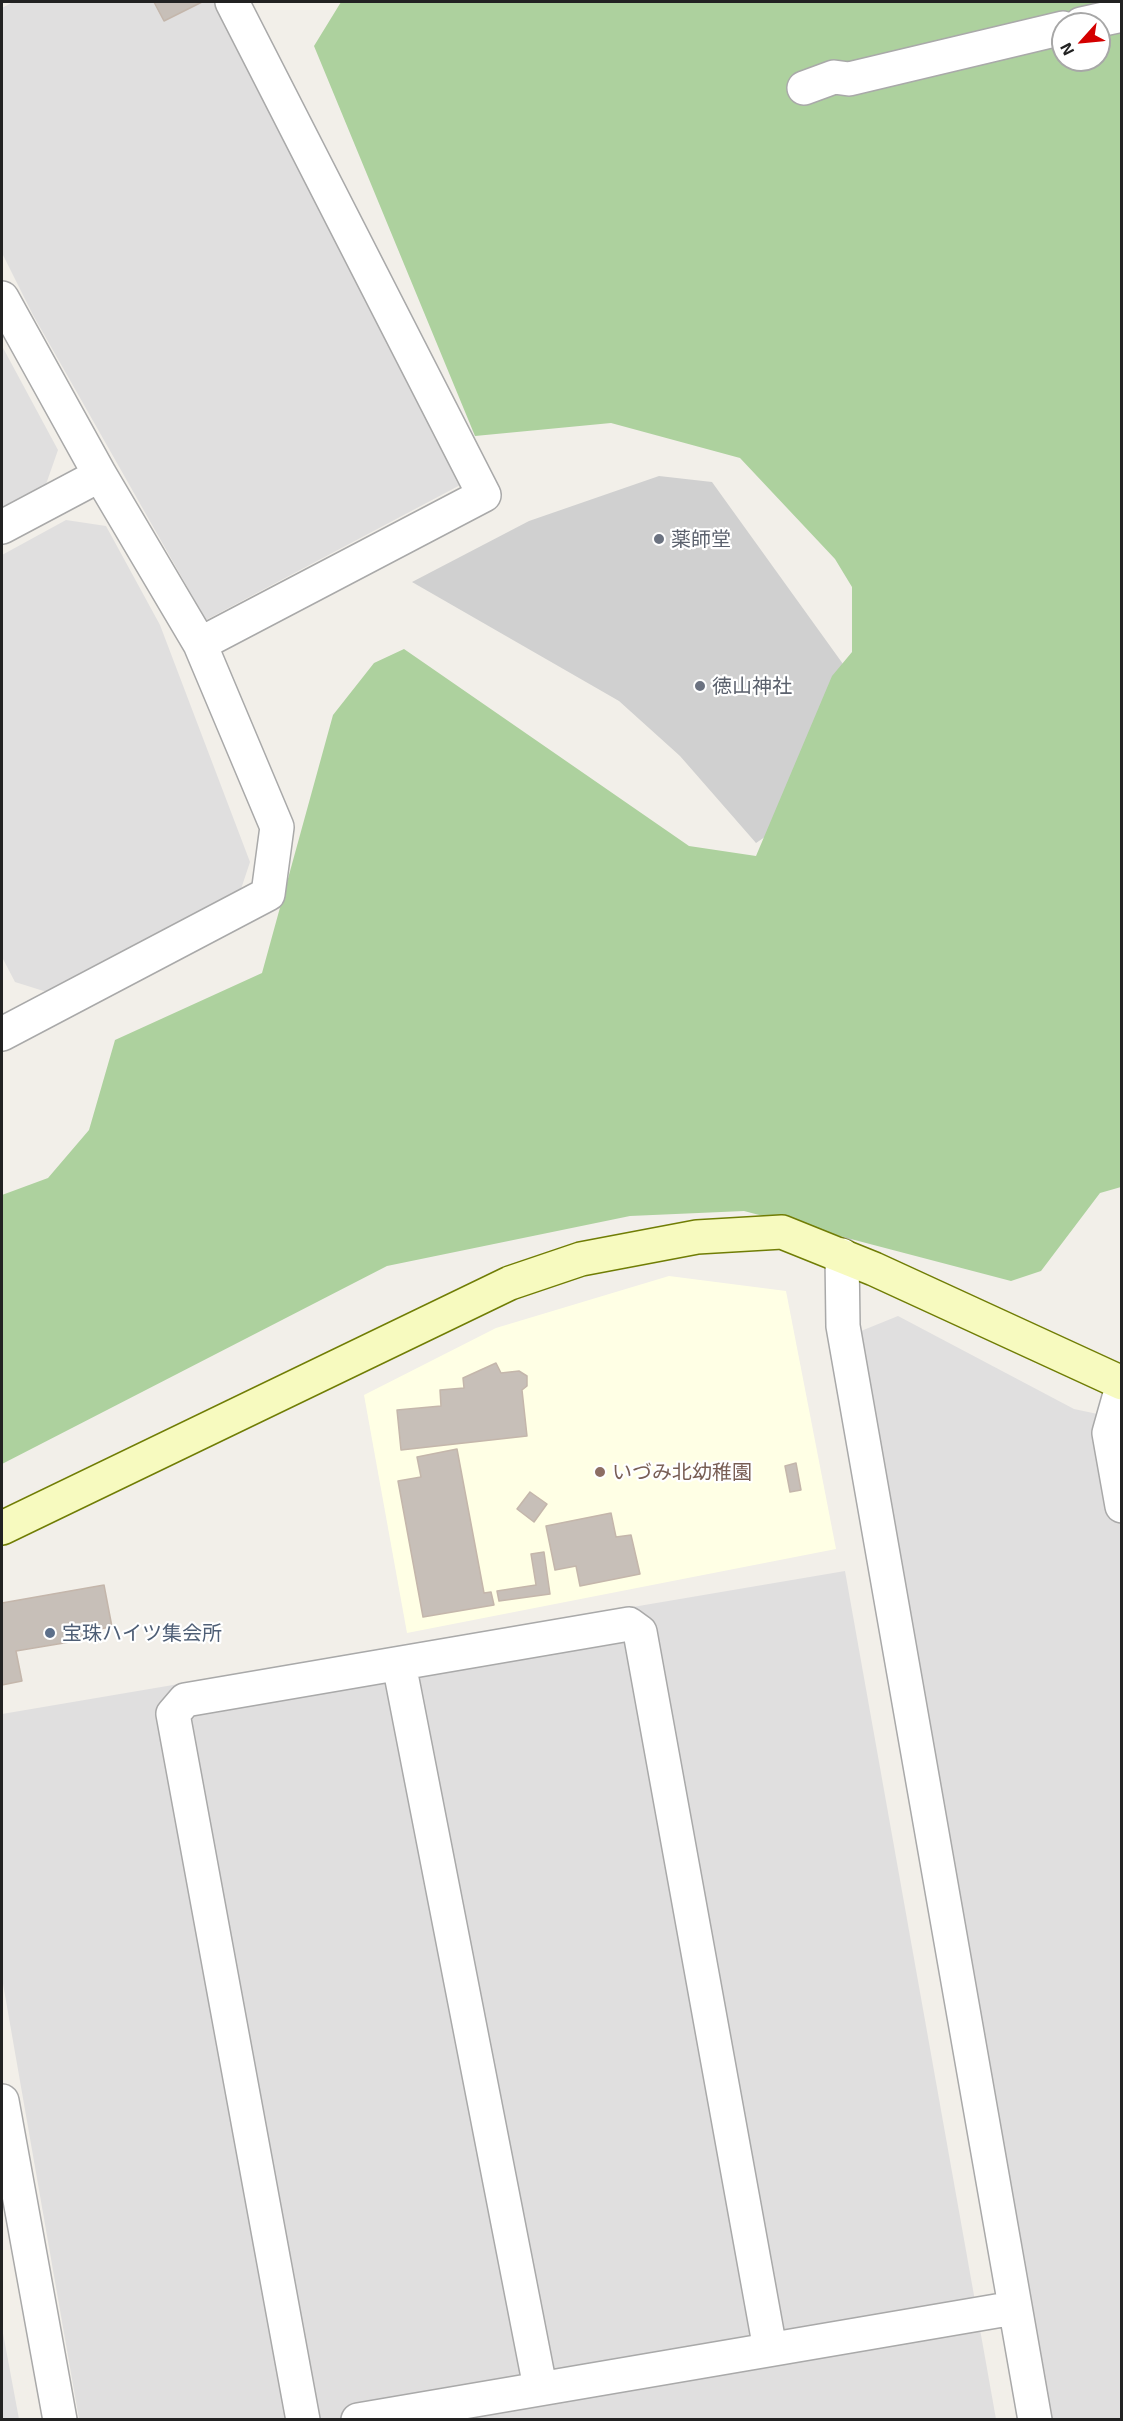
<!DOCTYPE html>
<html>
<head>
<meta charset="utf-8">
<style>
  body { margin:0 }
  #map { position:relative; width:1123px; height:2421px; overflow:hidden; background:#f2efe9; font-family:"Exo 2",sans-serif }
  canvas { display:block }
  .frame { position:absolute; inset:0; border:3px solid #222; pointer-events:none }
  .north { position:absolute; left:1051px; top:12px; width:60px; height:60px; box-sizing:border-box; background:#fff; border:2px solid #a7a7a7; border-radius:50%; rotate:243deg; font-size:16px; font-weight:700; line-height:24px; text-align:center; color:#222 }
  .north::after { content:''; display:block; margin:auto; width:21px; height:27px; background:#d40000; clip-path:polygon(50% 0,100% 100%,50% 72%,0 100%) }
</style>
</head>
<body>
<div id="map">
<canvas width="1123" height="2421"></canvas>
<div class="frame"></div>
<div class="north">N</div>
</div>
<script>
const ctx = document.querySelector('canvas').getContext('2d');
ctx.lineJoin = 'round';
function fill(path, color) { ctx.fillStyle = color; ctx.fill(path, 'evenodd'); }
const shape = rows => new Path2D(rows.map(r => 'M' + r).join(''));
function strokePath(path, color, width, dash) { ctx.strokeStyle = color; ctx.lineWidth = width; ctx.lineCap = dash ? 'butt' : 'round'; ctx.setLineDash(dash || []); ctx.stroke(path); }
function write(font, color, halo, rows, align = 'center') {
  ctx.font = font + ' "Exo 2","Noto Sans JP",sans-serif'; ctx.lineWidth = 4.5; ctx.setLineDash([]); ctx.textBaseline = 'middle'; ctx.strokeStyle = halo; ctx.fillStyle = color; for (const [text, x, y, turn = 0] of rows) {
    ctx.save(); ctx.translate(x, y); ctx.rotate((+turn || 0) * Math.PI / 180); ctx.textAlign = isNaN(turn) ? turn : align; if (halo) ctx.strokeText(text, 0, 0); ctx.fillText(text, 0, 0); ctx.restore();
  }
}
fill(shape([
  [13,2,219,2,464,483,206,620,33,315,2,253,2,8],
  [2,346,58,450,44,490,2,511],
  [66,520,106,526,160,625,250,862,239,895,50,993,15,982,2,957,2,555],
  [898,1316,1074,1409,1121,1419,1121,2419,1046,2419,861,1331],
  [845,1571,996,2419,79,2419,2,1978,2,1714],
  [2,2328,19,2419,2,2419]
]), '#e0dfdf');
fill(shape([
  [669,1276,786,1291,836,1549,407,1633,364,1395,496,1328]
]), '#ffffe5');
fill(shape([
  [659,476,712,482,861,689,846,782,756,843,680,756,619,701,412,582,529,521]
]), '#d0d0d0');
fill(shape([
  [341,2,1121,2,1121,1187,1100,1193,1041,1271,1011,1281,744,1211,630,1216,387,1266,2,1464,2,1195,48,1178,89,1130,115,1040,262,973,333,715,374,663,404,649,689,846,756,856,832,676,852,652,852,587,835,559,740,458,611,423,475,436,314,46],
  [1063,24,1099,24,1099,60,1063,60]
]), '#add19e');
const building = shape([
  [154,2,202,2,164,21,154,2],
  [496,1363,501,1373,519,1371,527,1376,527,1386,522,1390,527,1436,401,1450,397,1410,441,1406,440,1390,464,1388,463,1378,496,1363],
  [457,1449,484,1593,491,1592,494,1605,423,1617,398,1481,421,1477,417,1457,457,1449],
  [796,1463,801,1490,790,1492,785,1466,796,1463],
  [530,1492,547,1504,534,1522,517,1509,530,1492],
  [611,1513,616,1537,631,1535,640,1574,580,1586,576,1566,555,1570,546,1526,611,1513],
  [544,1552,550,1594,499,1601,497,1591,536,1585,531,1554,544,1552],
  [104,1585,112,1627,98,1629,100,1637,16,1651,22,1681,2,1685,2,1603,104,1585]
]);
fill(building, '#c7bfb8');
strokePath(building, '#c4b6ab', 1.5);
const street = shape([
  [1081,24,1122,15],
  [804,88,834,77,849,79,1063,28],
  [2,298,100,475,200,644,277,827,268,894,2,1034],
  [2,527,100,475],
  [200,644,484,495,232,2],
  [842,1255,843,1326,1035,2420],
  [1122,1387,1109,1433,1122,1506],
  [399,1664,540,2387],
  [2,2101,60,2420],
  [303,2420,173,1714,185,1700,629,1624,640,1632,770,2349],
  [358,2420,1014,2308]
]);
const secondary = shape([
  [2,1528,510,1283,581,1259,697,1237,782,1232,874,1269,1122,1383]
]);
strokePath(street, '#a9a9a9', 36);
strokePath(secondary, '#707d05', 36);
strokePath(street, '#fff', 33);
strokePath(secondary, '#f7fabf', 33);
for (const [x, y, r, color] of [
  [659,539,6,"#6b7280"],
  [700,686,6,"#6b7280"],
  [600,1472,6,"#8d6e63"],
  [50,1633,6,"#5c6f8a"]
]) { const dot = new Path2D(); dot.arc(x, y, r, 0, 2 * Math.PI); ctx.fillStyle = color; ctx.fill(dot); strokePath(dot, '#fff', 2); }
write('20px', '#5b616d', '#fff', [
  ["薬師堂",671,539],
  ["徳山神社",712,686]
], 'left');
write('20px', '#785e54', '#fff', [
  ["いづみ北幼稚園",612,1472]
], 'left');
write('20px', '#4e5e75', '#fff', [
  ["宝珠ハイツ集会所",62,1633]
], 'left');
</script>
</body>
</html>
